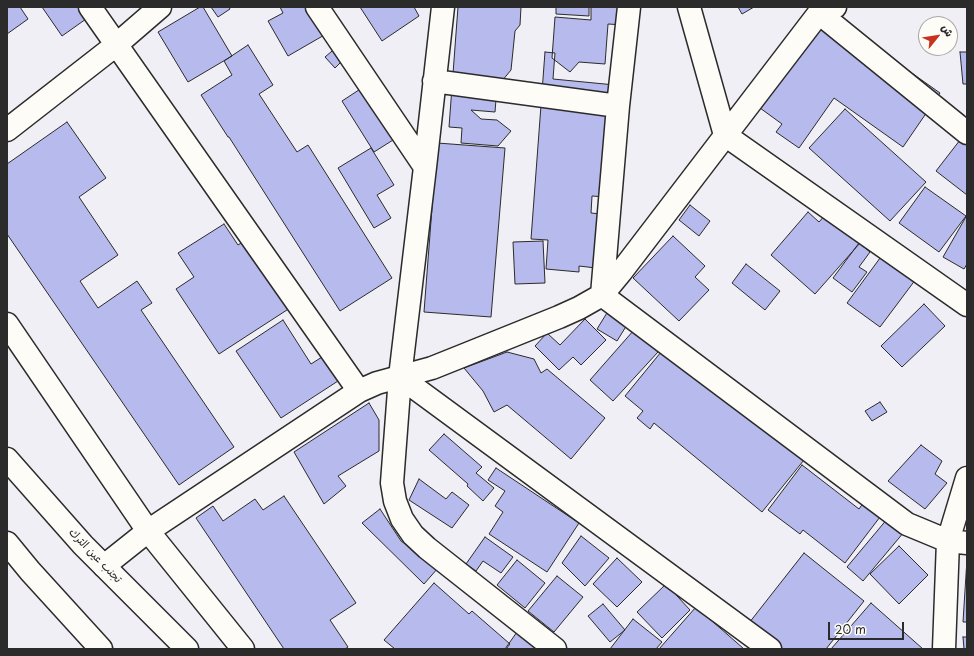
<!DOCTYPE html>
<html>
<head>
<meta charset="utf-8">
<style>
  body { margin:0 }
  #map { position:relative; width:974px; height:656px; overflow:hidden; background:#efeff5; font-family:"Playpen Sans","Playpen Sans Arabic",sans-serif }
  canvas { display:block }
  .frame { position:absolute; inset:0; border:8px solid #2b2b2b; pointer-events:none }
  .north { position:absolute; left:918px; top:16px; width:40px; height:40px; box-sizing:border-box; background:#fdfcf7; border:1px solid #a9a8a5; border-radius:50%; rotate:60deg; font-size:11px; font-weight:700; line-height:16px; text-align:center; color:#2b2b2b }
  .north::after { content:''; display:block; margin:auto; width:14px; height:18px; background:#c8321e; clip-path:polygon(50% 0,100% 100%,50% 72%,0 100%) }
  .scale { position:absolute; left:828px; top:622px; width:76px; height:18px; box-sizing:border-box; border:2px solid #2b2b2b; border-top:0; padding-left:5px; font-size:12px; line-height:14px; white-space:nowrap; color:#2b2b2b; -webkit-text-stroke:3px #fdfcf7; paint-order:stroke }
</style>
</head>
<body>
<div id="map">
<canvas width="974" height="656"></canvas>
<div class="frame"></div>
<div class="north">ش</div>
<div class="scale">20 m</div>
</div>
<script>
const ctx = document.querySelector('canvas').getContext('2d');
ctx.lineJoin = 'round';
function fill(path, color) { ctx.fillStyle = color; ctx.fill(path, 'evenodd'); }
const shape = rows => new Path2D(rows.map(r => 'M' + r).join(''));
function strokePath(path, color, width, dash) { ctx.strokeStyle = color; ctx.lineWidth = width; ctx.lineCap = dash ? 'butt' : 'round'; ctx.setLineDash(dash || []); ctx.stroke(path); }
function write(font, color, halo, rows, align = 'center') {
  ctx.font = font + ' "Playpen Sans","Playpen Sans Arabic",sans-serif'; ctx.lineWidth = 3; ctx.setLineDash([]); ctx.textBaseline = 'middle'; ctx.strokeStyle = halo; ctx.fillStyle = color; for (const [text, x, y, turn = 0] of rows) {
    ctx.save(); ctx.translate(x, y); ctx.rotate((+turn || 0) * Math.PI / 180); ctx.textAlign = isNaN(turn) ? turn : align; if (halo) ctx.strokeText(text, 0, 0); ctx.fillText(text, 0, 0); ctx.restore();
  }
}
const building = shape([
  [7,7,20,7,28,19,7,34,7,7],
  [42,7,103,7,62,36,42,7],
  [200,7,203,7,232,56,188,82,158,32,200,7],
  [211,7,229,7,230,9,218,17,211,7],
  [280,7,319,7,333,30,288,56,268,21,283,13,280,7],
  [360,7,414,7,419,16,382,41,360,7],
  [458,7,521,7,520,25,515,31,511,70,497,87,495,112,471,110,481,119,497,120,511,131,498,146,461,143,462,128,449,127,458,7],
  [556,7,589,7,589,16,556,14,556,7],
  [591,7,626,7,624,25,608,24,605,64,579,62,570,72,552,58,555,17,591,20,591,7],
  [738,7,754,7,742,14,738,7],
  [827,13,940,93,903,147,834,98,799,148,776,132,782,124,760,108,827,13],
  [248,45,273,85,259,94,297,152,308,145,392,278,340,311,229,137,228,137,201,95,232,75,224,61,248,45],
  [338,46,347,56,335,68,325,57,338,46],
  [545,52,555,53,553,79,615,85,606,197,592,196,591,213,601,214,596,268,579,266,579,272,546,269,548,240,531,239,545,52],
  [960,52,967,52,967,84,963,84,960,52],
  [368,84,401,135,374,152,342,101,368,84],
  [845,109,926,182,890,221,809,148,845,109],
  [67,122,106,178,79,197,118,255,80,281,98,308,137,281,152,303,141,310,234,447,179,485,7,234,7,164,67,122],
  [967,131,967,195,936,171,967,131],
  [437,143,505,148,491,317,424,312,437,143],
  [371,148,394,185,377,195,391,218,374,228,338,168,371,148],
  [925,187,966,216,939,252,899,223,925,187],
  [690,205,710,221,699,236,679,220,690,205],
  [808,212,819,222,826,214,860,243,815,294,771,255,808,212],
  [967,215,967,264,964,269,943,257,967,215],
  [224,224,238,245,246,240,290,308,219,354,176,289,194,277,178,253,224,224],
  [673,236,705,266,695,277,709,290,679,321,633,278,673,236],
  [543,241,545,283,515,284,513,242,543,241],
  [859,243,870,252,859,267,867,272,852,292,833,278,859,243],
  [883,254,916,279,880,327,847,303,883,254],
  [746,264,780,291,765,310,732,283,746,264],
  [924,304,945,326,902,367,881,346,924,304],
  [610,308,630,320,617,341,597,329,610,308],
  [585,319,606,340,581,365,573,357,559,370,535,346,547,333,560,345,585,319],
  [283,320,311,364,322,357,338,381,281,418,236,351,283,320],
  [634,330,658,352,613,401,590,380,634,330],
  [666,346,804,460,762,512,654,423,650,429,637,418,643,411,625,396,666,346],
  [507,352,534,359,541,373,547,369,605,418,571,459,507,405,494,412,483,391,464,368,507,352],
  [880,402,887,412,872,421,865,411,880,402],
  [369,403,379,420,379,451,338,476,346,486,324,504,294,452,369,403],
  [444,434,482,467,476,473,494,488,483,501,467,486,468,484,429,450,444,434],
  [921,445,942,461,935,474,947,483,925,509,888,481,921,445],
  [802,465,859,509,866,499,883,513,845,563,803,530,800,534,768,510,802,465],
  [496,468,579,523,547,572,489,534,503,512,495,506,505,491,488,480,496,468],
  [419,479,446,499,452,492,469,505,452,528,409,500,419,479],
  [284,496,356,603,330,620,348,647,345,649,284,649,196,518,213,506,223,521,255,499,263,510,284,496],
  [380,509,401,541,438,568,424,584,362,523,380,509],
  [888,518,904,532,863,581,847,567,888,518],
  [581,536,609,558,585,586,562,563,581,536],
  [485,537,513,557,501,573,483,561,476,571,466,564,485,537],
  [899,546,928,575,899,604,870,574,899,546],
  [804,553,864,601,826,649,782,649,749,623,804,553],
  [617,558,642,582,617,607,593,584,617,558],
  [967,559,967,622,963,622,967,559],
  [517,560,545,583,525,608,497,585,517,560],
  [557,576,583,597,554,632,528,611,557,576],
  [434,583,469,614,472,611,510,644,506,649,395,649,384,640,434,583],
  [666,584,690,610,662,638,637,612,666,584],
  [871,603,923,649,831,649,871,603],
  [603,604,625,630,610,642,588,616,603,604],
  [696,607,744,649,659,649,696,607],
  [633,619,662,642,656,649,610,649,633,619],
  [517,632,541,649,505,649,517,632],
  [963,637,967,637,967,649,964,649,963,637]
]);
fill(building, '#b7baec');
strokePath(building, '#2b2b2b', 1);
const minor = shape([
  [90,7,359,391],
  [317,7,425,167],
  [443,7,425,167,400,377,392,483,395,501,402,519,413,535,427,548,555,649],
  [629,7,618,106,602,295,907,524,948,541,967,543],
  [689,7,725,135,967,305],
  [819,13,967,133],
  [434,81,618,106],
  [7,130,116,45,160,7],
  [7,324,148,531,243,649],
  [400,377,770,649],
  [104,566,148,531,359,391,377,383,432,368,462,356,559,317,579,308,602,295,621,272,819,13,835,7],
  [944,649,948,541,967,478]
]);
const trunk = shape([
  [7,459,83,545,187,649],
  [7,543,30,571,101,649]
]);
strokePath(minor, '#2b2b2b', 25);
strokePath(trunk, '#2b2b2b', 25);
strokePath(minor, '#fdfcf7', 22);
strokePath(trunk, '#fdfcf7', 22);
write('11px', '#2b2b2b', '#fdfcf7', [
  ["تجنب عين الترك",95,556,46]
]);
</script>
</body>
</html>
